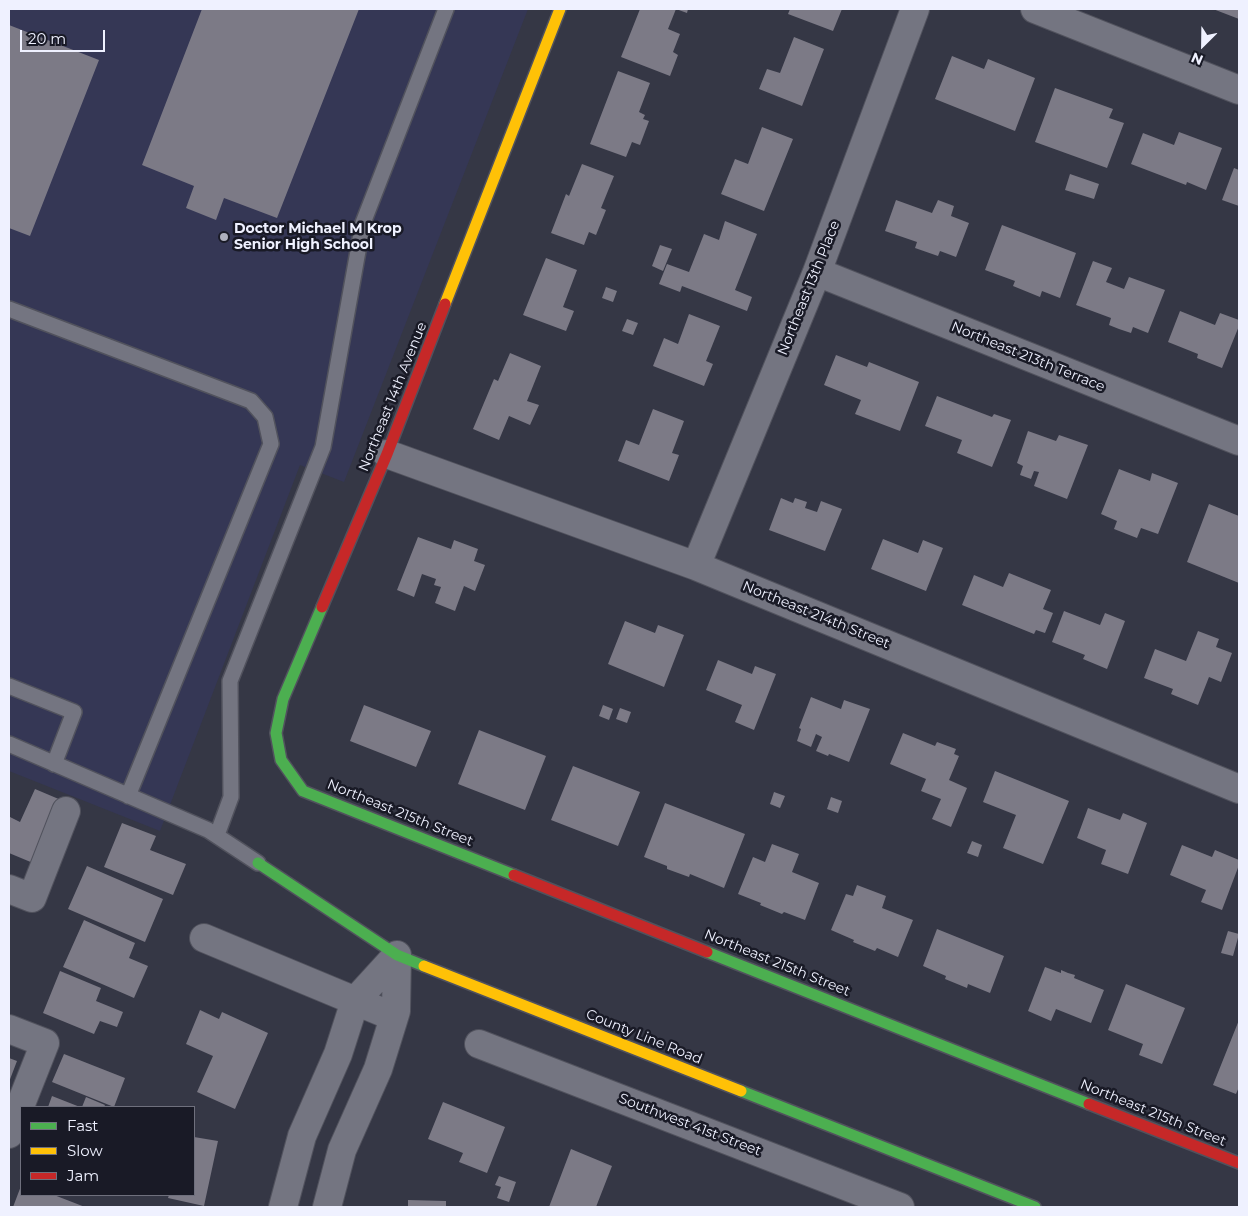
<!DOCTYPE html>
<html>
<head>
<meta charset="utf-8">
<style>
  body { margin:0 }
  #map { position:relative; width:1248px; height:1216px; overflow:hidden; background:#353745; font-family:Montserrat,sans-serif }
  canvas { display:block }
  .frame { position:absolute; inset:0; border:10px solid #eff1ff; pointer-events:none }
  .legend { position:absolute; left:20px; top:1106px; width:175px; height:90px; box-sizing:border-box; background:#191a26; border:1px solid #6f707d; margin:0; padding:6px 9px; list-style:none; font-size:15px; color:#eff1ff }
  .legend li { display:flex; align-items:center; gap:10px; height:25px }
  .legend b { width:25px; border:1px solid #6f707d }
  .north { position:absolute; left:1178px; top:20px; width:50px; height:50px; -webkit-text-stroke:4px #191a26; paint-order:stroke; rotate:203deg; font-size:14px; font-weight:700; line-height:20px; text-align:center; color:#eff1ff }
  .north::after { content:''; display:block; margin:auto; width:18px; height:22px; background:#eff1ff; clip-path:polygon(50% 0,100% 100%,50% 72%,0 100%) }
  .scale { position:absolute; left:20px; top:30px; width:85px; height:22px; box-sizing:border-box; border:2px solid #eff1ff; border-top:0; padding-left:6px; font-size:15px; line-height:18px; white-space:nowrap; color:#eff1ff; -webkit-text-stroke:4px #191a26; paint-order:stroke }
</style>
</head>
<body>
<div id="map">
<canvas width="1248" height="1216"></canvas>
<div class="frame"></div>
<ul class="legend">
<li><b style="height:6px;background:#4caf50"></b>Fast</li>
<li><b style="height:6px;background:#ffc107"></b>Slow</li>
<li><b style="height:6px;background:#c62828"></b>Jam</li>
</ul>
<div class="north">N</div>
<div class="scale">20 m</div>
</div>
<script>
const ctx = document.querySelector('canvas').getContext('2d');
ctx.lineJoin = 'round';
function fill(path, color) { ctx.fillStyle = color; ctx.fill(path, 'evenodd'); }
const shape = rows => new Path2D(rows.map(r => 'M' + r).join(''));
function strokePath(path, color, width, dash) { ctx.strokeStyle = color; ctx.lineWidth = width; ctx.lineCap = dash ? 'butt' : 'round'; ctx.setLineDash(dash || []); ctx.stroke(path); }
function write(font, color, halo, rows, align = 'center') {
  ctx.font = font + ' Montserrat,sans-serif'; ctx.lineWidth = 5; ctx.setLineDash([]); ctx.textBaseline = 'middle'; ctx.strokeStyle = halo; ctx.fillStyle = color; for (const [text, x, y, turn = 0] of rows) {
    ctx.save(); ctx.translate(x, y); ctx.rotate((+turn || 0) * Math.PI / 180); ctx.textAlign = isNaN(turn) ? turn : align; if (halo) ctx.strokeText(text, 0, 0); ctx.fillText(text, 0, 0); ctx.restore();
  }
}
fill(shape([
  [9,9,528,9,344,482,300,465,160,831,9,771]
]), '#353755');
fill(shape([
  [202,9,359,9,277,218,224,198,216,220,186,208,194,186,142,165],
  [640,9,688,9,687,13,676,9,668,29,680,34,673,52,678,55,670,76,621,57],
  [790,9,842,9,833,31,788,14],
  [1213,9,1239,9,1239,19],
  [9,25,99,60,30,236,9,228],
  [794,37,824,49,802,106,759,89,767,69,780,73],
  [952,56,984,69,988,59,1035,78,1015,131,935,99],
  [618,71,650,83,639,112,645,115,643,119,649,121,640,145,632,142,626,157,590,144],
  [1055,88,1113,109,1109,118,1124,123,1107,168,1035,142],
  [762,127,793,139,764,211,721,194,735,159,748,164],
  [1179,132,1222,148,1206,190,1187,182,1186,185,1131,164,1143,133,1174,145],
  [582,164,614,176,601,208,606,210,596,235,589,232,584,245,551,233,566,194,569,196],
  [1234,168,1239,170,1239,206,1222,200],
  [1070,174,1099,184,1094,199,1065,190],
  [896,200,932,213,938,200,954,206,951,216,969,223,956,257,940,251,938,256,915,248,917,242,885,231],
  [725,221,757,234,735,290,752,297,747,311,682,286,680,292,659,284,667,264,689,272,704,234,719,240],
  [1002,225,1076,253,1060,298,1042,291,1040,297,1013,286,1015,281,985,270],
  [660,245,672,249,663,271,652,266],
  [546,258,577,270,563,307,574,311,566,331,523,315],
  [1093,261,1112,268,1106,282,1124,289,1129,277,1165,290,1148,333,1133,327,1131,333,1119,329,1109,325,1111,318,1076,305],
  [606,287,617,291,613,302,602,298],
  [1180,311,1215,325,1220,313,1239,320,1239,326,1222,368,1197,358,1198,354,1168,342],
  [689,314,720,326,706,361,713,364,704,386,653,366,664,338,678,344],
  [627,319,638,323,633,335,622,331],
  [510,353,541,366,527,401,539,405,530,425,509,416,499,440,473,429,494,379,498,381],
  [836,355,867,367,869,362,919,382,900,431,855,414,861,400,824,385],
  [937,396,992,417,994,414,1011,420,992,467,957,453,962,440,925,426],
  [653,409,684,421,672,453,679,455,669,481,618,461,626,440,639,445],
  [1028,431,1056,441,1059,435,1088,445,1067,499,1034,486,1039,472,1034,471,1031,479,1020,475,1023,466,1017,463],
  [1119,469,1150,481,1152,473,1178,483,1158,534,1141,528,1137,538,1114,529,1117,521,1101,514],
  [781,498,793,503,795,498,807,502,805,508,817,512,821,501,842,509,825,551,769,530],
  [1209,504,1239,516,1239,583,1187,562],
  [418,537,451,549,454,540,478,549,474,561,485,565,475,591,464,586,455,611,435,603,441,587,434,585,436,579,422,574,414,597,397,590],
  [883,539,918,553,923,540,943,548,926,591,871,569],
  [1009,573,1051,590,1043,609,1053,613,1045,633,1036,630,1034,634,962,605,974,575,1003,587],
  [1064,611,1100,625,1105,613,1125,621,1107,669,1083,659,1085,655,1052,642],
  [625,621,655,633,658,625,684,635,664,687,608,664],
  [1198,631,1219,639,1216,647,1232,653,1221,682,1209,677,1198,705,1171,694,1173,689,1144,678,1155,649,1186,661],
  [718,660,752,674,755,666,776,674,754,730,735,722,742,705,706,690],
  [811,697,841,709,844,700,870,709,849,762,829,754,828,756,816,751,822,737,816,734,811,747,797,741,801,729,799,728],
  [364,705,431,731,416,767,350,741],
  [603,705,613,709,609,720,599,716],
  [620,708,631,712,627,723,616,719],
  [479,730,546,756,525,810,458,784],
  [903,733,935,746,937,742,956,749,954,754,959,756,949,780,967,788,951,827,932,819,941,799,921,791,926,779,890,764],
  [573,766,640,792,618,846,551,820],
  [995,771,1069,801,1043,864,1003,848,1016,815,983,802],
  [35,789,61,800,33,863,9,853,9,820,10,817,20,822],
  [774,792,785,796,780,808,770,804],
  [831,797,842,801,838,813,827,809],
  [665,803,745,834,724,888,690,874,689,877,667,869,667,866,644,857],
  [1088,808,1120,820,1123,813,1147,823,1128,874,1101,864,1106,850,1077,838],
  [122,823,156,836,150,850,186,864,173,895,104,867],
  [972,841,982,845,978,857,967,853],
  [772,844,799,854,792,872,819,883,805,920,784,912,782,914,760,905,761,903,738,894,753,857,765,862],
  [1182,845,1212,857,1215,850,1239,860,1239,865,1222,910,1201,902,1206,890,1170,875],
  [87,866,163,899,145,942,68,909],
  [857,885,886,896,882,908,913,920,898,957,877,948,875,951,853,942,854,940,831,930,846,894,853,896],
  [84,920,135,943,129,958,148,966,134,998,63,967],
  [937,929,1004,956,990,993,968,984,967,988,945,979,946,976,923,966],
  [1228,931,1239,934,1233,956,1221,953],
  [1045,967,1061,973,1061,970,1068,973,1075,975,1074,978,1104,990,1091,1023,1056,1009,1051,1021,1028,1011],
  [60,971,101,988,96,1001,123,1012,117,1027,100,1021,94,1034,43,1013],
  [1126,984,1185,1008,1162,1064,1139,1055,1143,1044,1108,1030],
  [200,1010,219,1019,222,1012,268,1033,235,1109,197,1092,213,1056,186,1044],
  [1239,1020,1239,1087,1236,1094,1213,1085],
  [64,1054,125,1078,114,1107,52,1082],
  [9,1058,17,1061,9,1082],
  [52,1096,80,1107,48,1107],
  [86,1097,105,1105,104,1107,82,1107],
  [443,1102,505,1127,487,1173,459,1162,463,1153,428,1139],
  [194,1137,218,1141,204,1206,168,1198,169,1195,194,1195],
  [571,1149,612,1166,596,1207,549,1207],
  [499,1176,516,1182,509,1202,497,1198,501,1187,495,1185],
  [21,1186,21,1195,54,1195,85,1207,13,1207],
  [408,1200,446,1201,446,1207,408,1207]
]), '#7c7a86');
const lane = shape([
  [9,309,251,401,265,417,271,444,128,796],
  [9,686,74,712,54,764],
  [9,744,208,830,258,863],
  [217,835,231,797,230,681,323,447,363,223,446,9]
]);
const street = shape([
  [1035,9,1239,90],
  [817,272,1239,441],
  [387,454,696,566,1239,789],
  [696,566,817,272,915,9],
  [9,889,32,898,66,811],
  [204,938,394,1017],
  [9,1029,45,1043,9,1134],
  [479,1044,900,1207],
  [283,1207,302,1136,338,1054,355,1001,397,955],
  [327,1207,342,1150,378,1069,396,1011,397,955]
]);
const fast = shape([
  [322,607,283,699,276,733,281,760,303,791,514,875],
  [258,863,397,955,424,966],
  [707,952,1089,1104],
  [741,1091,1035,1207]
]);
const slow = shape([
  [445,304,560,9],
  [424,966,741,1091]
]);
const jam = shape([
  [322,607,387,454,445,304],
  [514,875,707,952],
  [1089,1104,1239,1163]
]);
strokePath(lane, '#51525d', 18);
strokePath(street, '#51525d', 30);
strokePath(fast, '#51525d', 14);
strokePath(slow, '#51525d', 14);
strokePath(jam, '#51525d', 14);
strokePath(lane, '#747581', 15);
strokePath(street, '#747581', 28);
strokePath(fast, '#4caf50', 11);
strokePath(slow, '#ffc107', 11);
strokePath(jam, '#c62828', 11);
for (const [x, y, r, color] of [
  [224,237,5,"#aeb0be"]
]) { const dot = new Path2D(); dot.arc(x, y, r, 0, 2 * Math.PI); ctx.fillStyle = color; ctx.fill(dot); strokePath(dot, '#191a26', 2); }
write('bold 14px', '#eff1ff', '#191a26', [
  ["Doctor Michael M Krop",234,229],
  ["Senior High School",234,245]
], 'left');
write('14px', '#eff1ff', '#191a26', [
  ["Northeast 13th Place",809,288,-68],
  ["Northeast 213th Terrace",1028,357,22],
  ["Northeast 14th Avenue",393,397,-68],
  ["Northeast 214th Street",816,615,22],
  ["Northeast 215th Street",400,813,22],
  ["Northeast 215th Street",777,963,22],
  ["County Line Road",644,1037,22],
  ["Northeast 215th Street",1153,1113,22],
  ["Southwest 41st Street",690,1125,21]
]);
</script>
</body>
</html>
